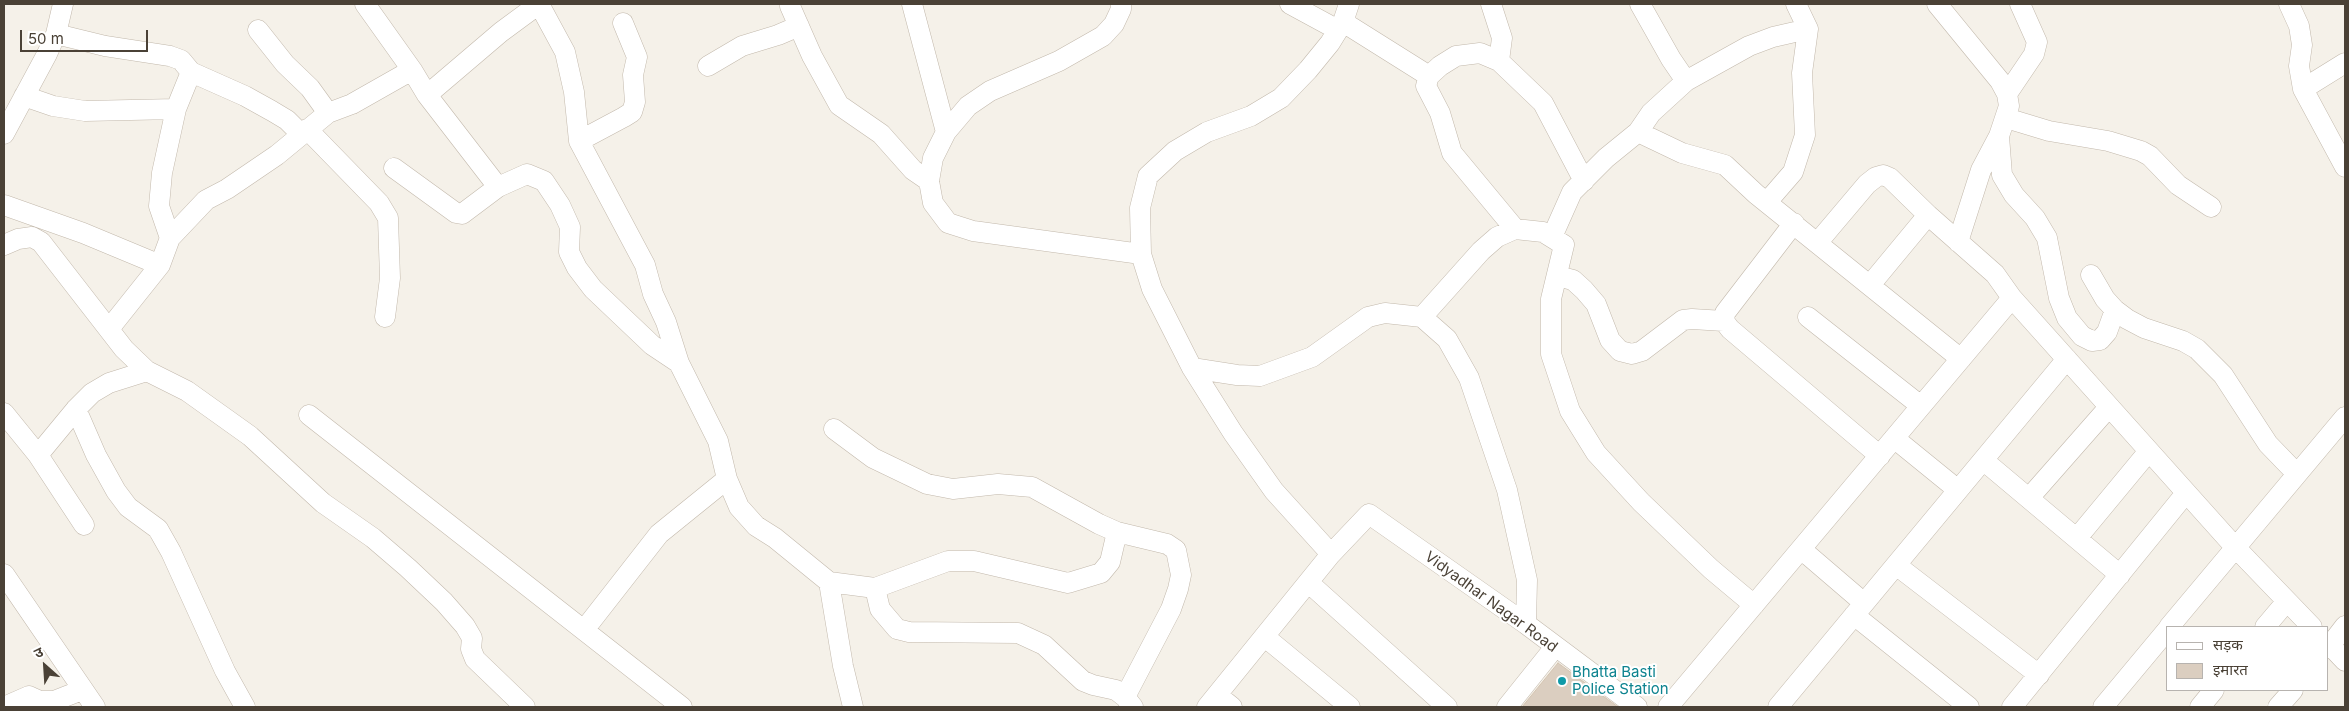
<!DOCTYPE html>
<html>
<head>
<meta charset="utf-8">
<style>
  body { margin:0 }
  #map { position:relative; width:2349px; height:711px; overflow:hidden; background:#f5f1e9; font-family:Inter,"Noto Sans Devanagari",sans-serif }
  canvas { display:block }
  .frame { position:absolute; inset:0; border:5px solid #4a4136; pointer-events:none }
  .legend { position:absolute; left:2166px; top:626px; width:162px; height:65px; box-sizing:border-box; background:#fff; border:1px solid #b7b3af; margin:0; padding:6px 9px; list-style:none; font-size:15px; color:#4a4136 }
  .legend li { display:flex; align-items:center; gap:10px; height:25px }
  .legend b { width:25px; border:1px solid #b7b3af }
  .north { position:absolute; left:20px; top:641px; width:50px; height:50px; -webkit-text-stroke:4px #fff; paint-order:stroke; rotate:334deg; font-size:14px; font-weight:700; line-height:20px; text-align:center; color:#4a4136 }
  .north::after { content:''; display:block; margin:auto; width:18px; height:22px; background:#4a4136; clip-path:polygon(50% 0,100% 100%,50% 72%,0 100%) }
  .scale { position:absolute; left:20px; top:30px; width:128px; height:22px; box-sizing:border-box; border:2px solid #4a4136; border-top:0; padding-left:6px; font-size:15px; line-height:18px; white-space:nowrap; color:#4a4136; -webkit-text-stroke:4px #fff; paint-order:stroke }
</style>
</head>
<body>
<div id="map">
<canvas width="2349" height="711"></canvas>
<div class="frame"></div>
<ul class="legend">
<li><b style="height:6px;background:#fff"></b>सड़क</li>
<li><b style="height:14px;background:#dbcec0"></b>इमारत</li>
</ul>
<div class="north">उ</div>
<div class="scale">50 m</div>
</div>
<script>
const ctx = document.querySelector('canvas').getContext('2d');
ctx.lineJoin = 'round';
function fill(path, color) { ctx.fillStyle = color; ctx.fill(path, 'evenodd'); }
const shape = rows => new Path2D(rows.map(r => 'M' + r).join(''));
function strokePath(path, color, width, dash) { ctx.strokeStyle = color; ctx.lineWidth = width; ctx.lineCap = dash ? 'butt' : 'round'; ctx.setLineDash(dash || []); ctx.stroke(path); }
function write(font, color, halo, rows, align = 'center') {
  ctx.font = font + ' Inter,sans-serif'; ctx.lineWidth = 4; ctx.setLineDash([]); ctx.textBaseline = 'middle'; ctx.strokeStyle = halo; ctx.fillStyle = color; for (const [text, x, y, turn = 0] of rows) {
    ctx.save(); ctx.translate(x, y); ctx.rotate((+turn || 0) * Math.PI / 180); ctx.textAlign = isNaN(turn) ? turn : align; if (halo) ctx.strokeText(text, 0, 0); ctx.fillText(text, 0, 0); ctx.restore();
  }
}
const building = shape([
  [1558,663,1618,707,1522,707,1558,663]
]);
fill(building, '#dbcec0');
strokePath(building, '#d3c3b0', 1);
const minor = shape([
  [365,4,412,70],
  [539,4,565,52,574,92,579,141,645,265,653,294,666,322,679,363,718,441,727,479],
  [912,4,946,132],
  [1121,4,1121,9,1114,24,1103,36,1059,61,990,91,968,106,946,132,933,158,929,181,933,203,948,223,973,231,1141,254],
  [1290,4,1338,30],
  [1491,4,1502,38,1499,61],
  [1640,4,1671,59,1686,81],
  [1937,4,2000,81,2007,94,2009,106,1999,136,1981,170,1958,242],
  [2289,4,2299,26,2302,45,2299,66,2303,89,2345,167],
  [790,6,812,56,839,105,881,134,913,170,929,181],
  [1343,22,1429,76],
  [56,34,105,46,170,56,181,60,191,72],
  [708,66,742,46,778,35,799,26],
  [2303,89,2345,63],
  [2007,94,2034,54,2037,42,2020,4],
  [24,96,53,106,85,111,176,109],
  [328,113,352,104,412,70,427,95],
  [2006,118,2049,131,2108,141,2141,151,2150,156,2178,185,2211,207],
  [307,129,379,203,388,218,390,278,385,317],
  [1638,132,1682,153,1725,165,1756,194,1961,359],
  [4,134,47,54,56,34,63,4],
  [1999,136,2002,175,2014,195,2035,218,2047,238,2059,298,2067,318,2082,336,2092,341,2100,340,2107,332,2115,310],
  [579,141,624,117,632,112,635,102,633,75,637,57,623,23],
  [394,168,456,213,462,214,498,187,527,174,544,181,560,205,570,227,569,252,577,268,593,289,652,345,679,363],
  [498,187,427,95,501,32,539,4],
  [1767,202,1793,172,1805,135,1802,73,1808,29,1796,4],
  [4,205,83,233,160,265],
  [1794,223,1725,313,1724,321,1730,329,1880,456],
  [1515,229,1452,153,1440,113,1426,86,1429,76,1440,66,1456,56,1480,53,1499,61,1543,103,1584,181],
  [1552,237,1572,192,1606,158,1638,132,1651,113,1686,81,1749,46,1773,37,1808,29],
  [170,238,159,206,162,173,176,109,191,72,245,96,272,111,287,120,301,134],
  [1818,242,1867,184,1876,177,1883,175,1890,178,1928,215],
  [4,245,18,239,32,237,41,242,124,349,147,371,187,391,250,436,323,503,373,538,408,568,444,602,465,626,472,638,471,649,475,659,525,707],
  [2091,275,2105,299,2115,310,2127,319,2144,328,2183,341,2197,349,2223,375,2268,444,2297,474],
  [1557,276,1573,280,1584,290,1596,304,1610,340,1620,351,1632,354,1642,351,1683,320,1692,319,1724,321],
  [1870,285,1928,215,1995,274,2012,298,2235,547,2312,627],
  [1808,317,1921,406],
  [109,329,160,265,170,238,206,200,227,189,277,155,328,113,310,88,285,64,258,30],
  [1192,368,1237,375,1260,376,1312,357,1368,317,1385,313,1422,317],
  [76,409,96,455,116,491,128,507,158,529,171,552,225,671,245,707],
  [4,413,38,455,84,525],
  [309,415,682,707],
  [834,429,873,458,927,484,953,489,998,484,1032,487,1099,524,1117,532,1167,544,1176,550,1181,575,1178,589,1171,609,1125,697],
  [1894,438,1958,490],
  [38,455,76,409,92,393,109,383,147,371],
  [1983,460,2120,575],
  [2029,498,2109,407],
  [2077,538,2149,451],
  [1801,549,1864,603],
  [1331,554,1274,491,1233,433,1192,368,1152,289,1141,254,1140,208,1148,176,1175,151,1207,132,1251,116,1281,98,1308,70,1330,43,1343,22,1349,4],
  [1896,565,2039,675],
  [4,574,95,707],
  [829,582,843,666,853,707],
  [1309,583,1447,707],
  [875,588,880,609,897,629,909,632,1018,633,1044,645,1083,681,1093,685,1116,690,1125,697,1133,707],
  [1854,615,1969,707],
  [1526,624,1527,580,1507,490,1469,378,1447,339,1422,317,1481,251,1497,237,1515,229,1543,232,1564,245,1551,299,1551,354,1570,411,1596,453,1641,502,1711,569,1754,605],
  [2169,627,2345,417],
  [2265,627,2287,601],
  [584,630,659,534,727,479,739,507,756,526,775,538,829,582,875,588,948,561,974,561,1068,583,1101,573,1110,562,1117,532],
  [1265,637,1350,707],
  [2328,643,2345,661],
  [2328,648,2345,626],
  [1217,695,1232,707],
  [4,707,29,696,40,701,54,701,82,690],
  [1207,707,1331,554,1369,514,1526,624,1637,707],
  [1507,707,1555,647],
  [1668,707,2012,298],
  [1778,707,2067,359],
  [2012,707,2186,493],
  [2103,707,2168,629],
  [2200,707,2214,690],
  [2278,707,2293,690]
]);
strokePath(minor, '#c2b8ab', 21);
strokePath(minor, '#fff', 20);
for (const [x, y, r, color] of [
  [1562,681,5,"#0f9aa8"]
]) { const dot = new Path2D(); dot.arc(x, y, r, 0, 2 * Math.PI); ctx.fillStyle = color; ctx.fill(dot); strokePath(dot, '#fff', 2); }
write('15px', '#4a4136', '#fff', [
  ["Vidyadhar Nagar Road",1491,602,36]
]);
write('15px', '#0d838f', '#fff', [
  ["Bhatta Basti",1572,672],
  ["Police Station",1572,689]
], 'left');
</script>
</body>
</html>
